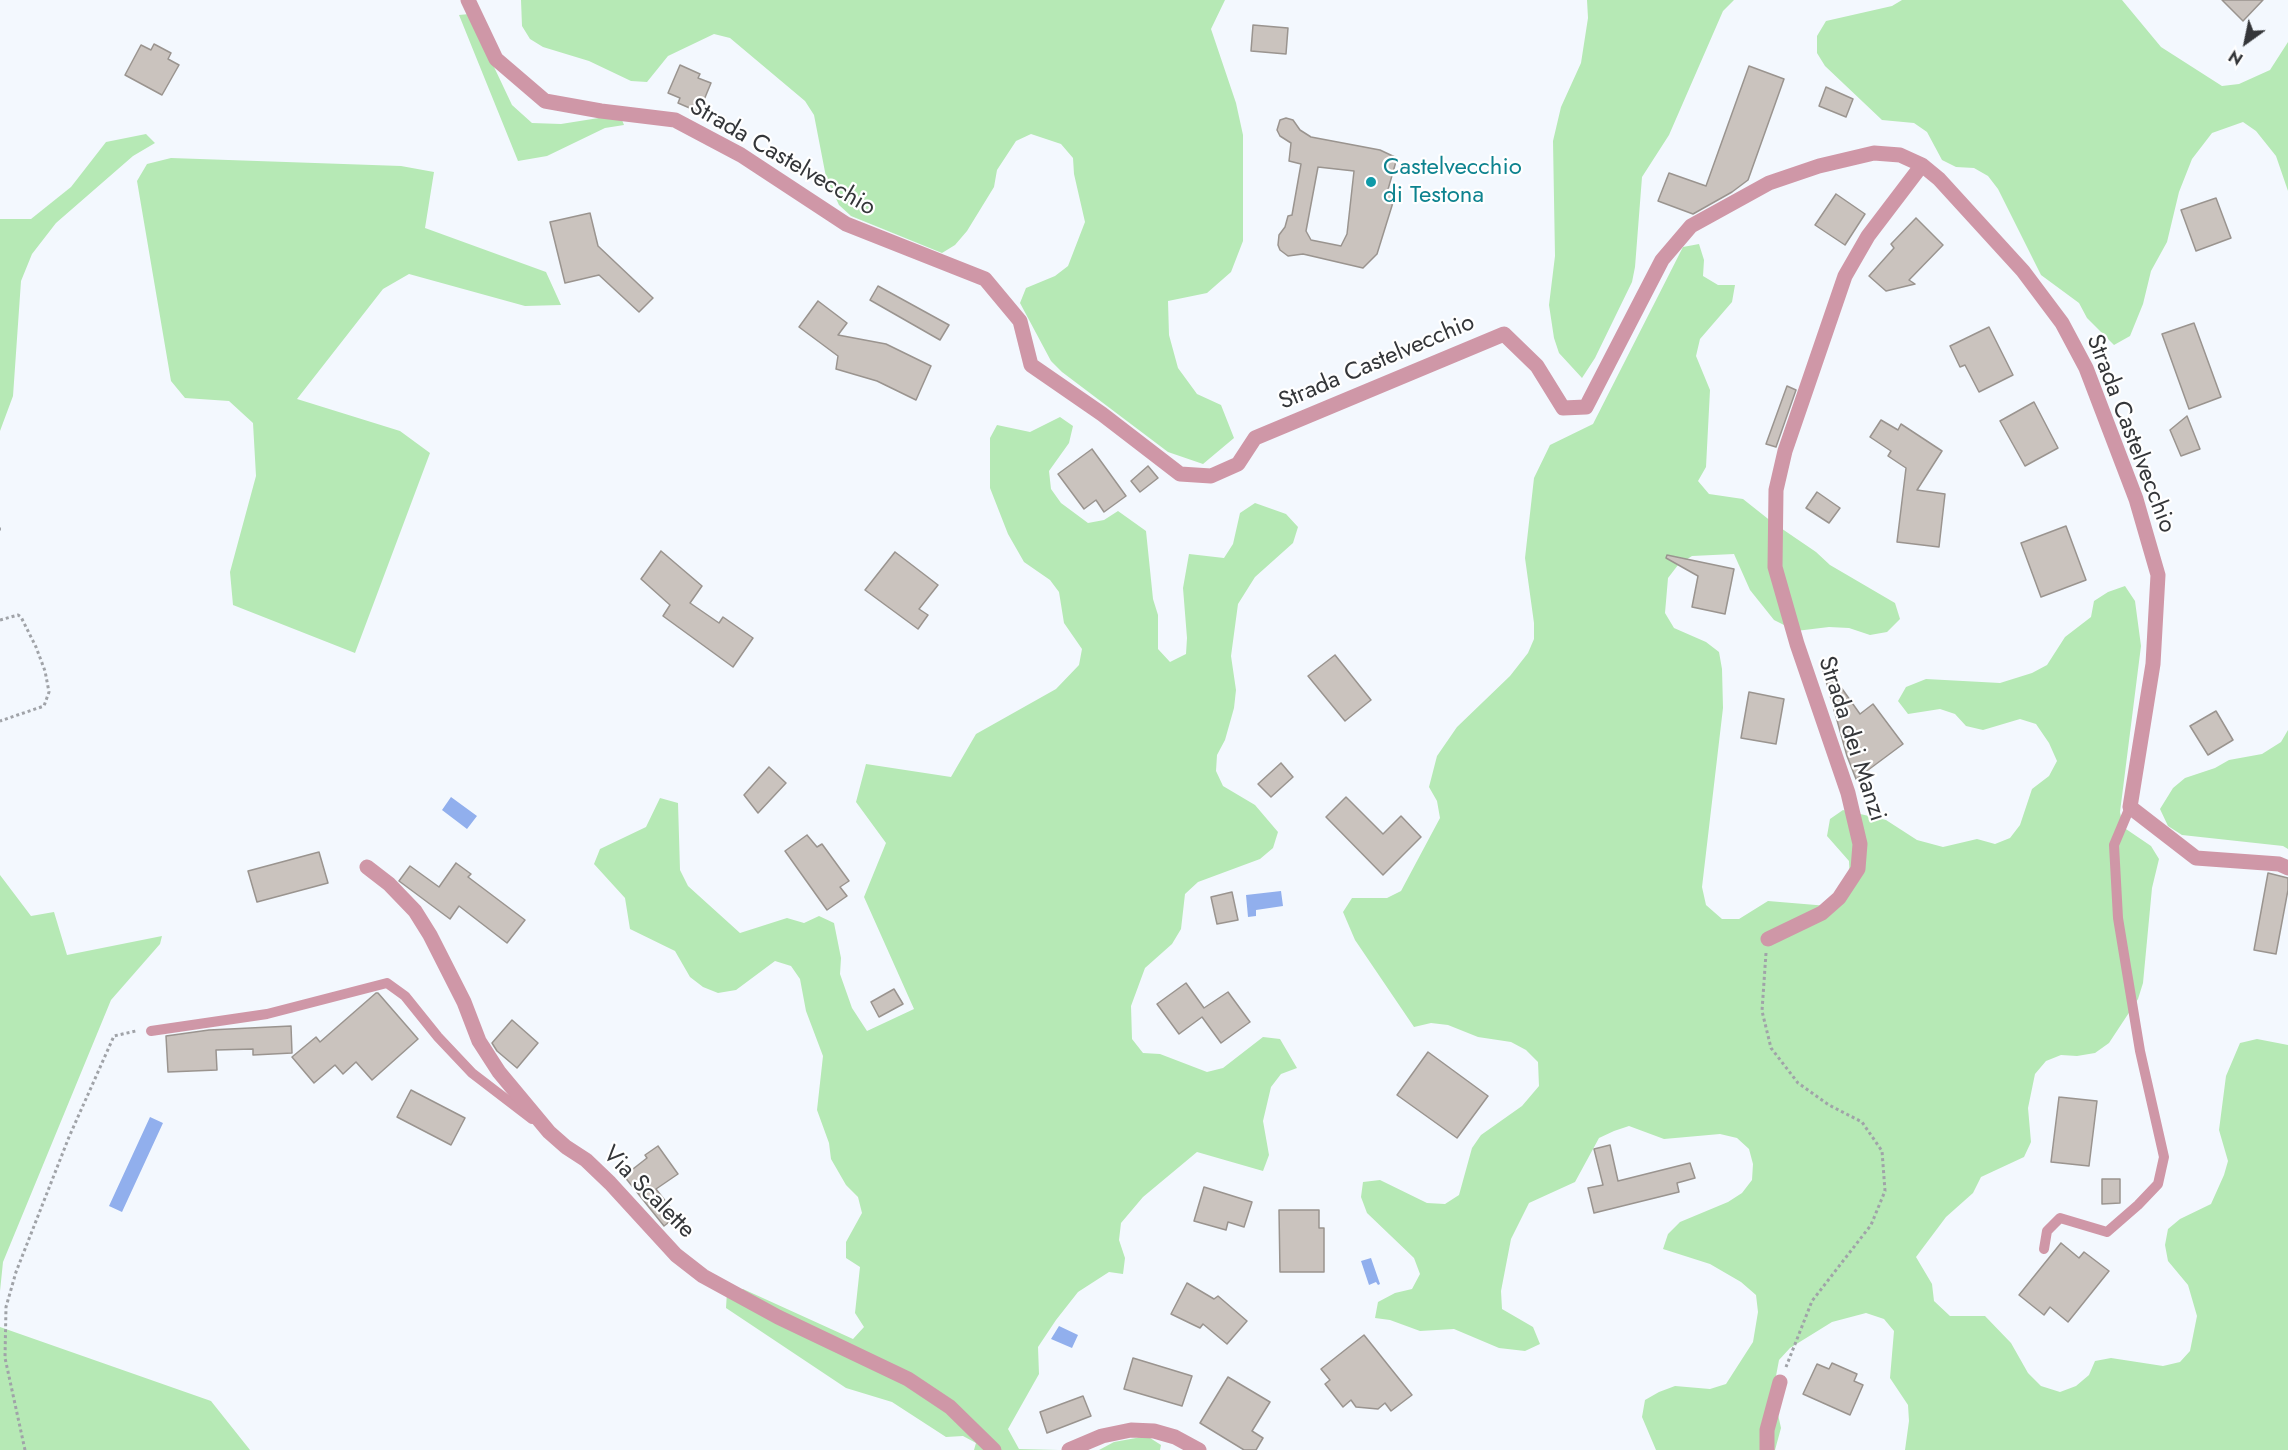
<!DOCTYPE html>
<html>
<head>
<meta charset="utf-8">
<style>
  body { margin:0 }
  #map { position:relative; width:2288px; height:1450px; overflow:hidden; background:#f3f8fe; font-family:Jost,sans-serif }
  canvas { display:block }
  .north { position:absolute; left:2216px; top:12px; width:60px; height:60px; -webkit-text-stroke:4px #fff; paint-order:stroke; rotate:213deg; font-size:16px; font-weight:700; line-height:24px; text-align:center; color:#343639 }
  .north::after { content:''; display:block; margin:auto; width:21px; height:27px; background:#343639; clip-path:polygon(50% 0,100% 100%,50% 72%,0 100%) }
</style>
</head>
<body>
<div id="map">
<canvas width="2288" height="1450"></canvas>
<div class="north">N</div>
</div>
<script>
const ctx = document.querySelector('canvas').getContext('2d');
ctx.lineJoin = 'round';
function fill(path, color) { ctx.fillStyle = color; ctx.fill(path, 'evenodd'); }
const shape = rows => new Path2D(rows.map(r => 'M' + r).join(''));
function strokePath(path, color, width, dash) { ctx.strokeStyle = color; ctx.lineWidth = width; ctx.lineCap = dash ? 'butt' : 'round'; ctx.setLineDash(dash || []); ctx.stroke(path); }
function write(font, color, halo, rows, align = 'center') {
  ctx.font = font + ' Jost,sans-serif'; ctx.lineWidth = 4.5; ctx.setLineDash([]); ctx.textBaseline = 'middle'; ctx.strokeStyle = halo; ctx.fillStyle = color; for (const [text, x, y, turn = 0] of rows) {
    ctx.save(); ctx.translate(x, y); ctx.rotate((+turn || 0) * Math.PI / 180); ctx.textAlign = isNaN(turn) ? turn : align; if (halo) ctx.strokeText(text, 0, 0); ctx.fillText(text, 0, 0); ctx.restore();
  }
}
fill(shape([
  [521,0,1225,0,1211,29,1236,103,1243,135,1243,241,1231,272,1207,293,1168,301,1169,335,1178,368,1197,394,1221,405,1234,438,1203,464,1168,452,1062,372,1051,361,1020,303,1026,288,1055,276,1068,266,1085,222,1074,174,1073,158,1061,144,1031,134,1016,141,997,170,994,187,967,231,955,245,942,253,851,216,839,205,826,177,814,115,805,101,730,38,714,34,668,56,647,82,631,81,589,61,543,47,530,39,522,26],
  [1587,0,1734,0,1723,11,1669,135,1642,177,1635,267,1632,282,1595,358,1582,378,1559,353,1554,338,1549,305,1555,256,1553,141,1561,107,1581,63,1588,18],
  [1902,0,2122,0,2161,47,2222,86,2239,84,2270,70,2288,42,2288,191,2276,156,2256,131,2243,122,2212,133,2192,159,2179,192,2167,242,2151,271,2143,304,2130,336,2114,345,2087,318,2079,303,2041,275,1998,189,1988,176,1974,168,1956,167,1942,160,1927,132,1914,123,1882,120,1825,66,1817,53,1817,36,1826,21,1892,6],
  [469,14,512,105,532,123,561,124,605,117,622,120,624,125,605,128,547,156,518,161,459,15],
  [146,134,155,143,133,156,56,223,32,254,21,281,13,396,0,431,0,219,31,219,71,187,106,142],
  [171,158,401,166,434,172,425,228,546,272,561,305,525,306,409,274,383,289,297,399,400,431,430,453,355,653,233,605,230,572,256,476,253,423,229,401,185,398,171,381,137,181,147,164],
  [1699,244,1704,260,1703,276,1718,285,1735,285,1732,302,1700,339,1696,356,1710,390,1706,467,1698,481,1709,494,1743,499,1772,522,1816,552,1830,565,1895,603,1900,619,1887,632,1870,635,1849,628,1829,627,1796,631,1774,620,1750,590,1734,554,1692,556,1678,565,1668,578,1665,613,1674,628,1706,642,1719,652,1722,669,1723,708,1702,887,1706,905,1722,919,1739,919,1768,901,1828,906,1850,881,1849,861,1827,836,1830,819,1843,810,1886,820,1917,840,1943,847,1977,839,1995,844,2010,838,2020,825,2032,789,2049,776,2057,761,2049,743,2036,724,2020,719,1983,730,1966,726,1955,714,1940,709,1908,714,1898,701,1906,687,1926,679,2000,683,2032,673,2047,665,2065,637,2091,617,2094,601,2108,592,2125,586,2135,601,2141,646,2120,812,2123,827,2151,846,2159,859,2152,888,2143,983,2138,999,2109,1043,2095,1053,2077,1056,2061,1055,2046,1061,2035,1074,2028,1108,2031,1142,2024,1157,1981,1177,1973,1193,1946,1217,1916,1257,1932,1284,1934,1301,1950,1316,1985,1316,2011,1343,2028,1373,2041,1386,2060,1392,2076,1386,2089,1375,2095,1361,2111,1358,2163,1366,2180,1362,2190,1351,2197,1316,2188,1285,2168,1261,2165,1245,2168,1229,2180,1219,2211,1204,2224,1175,2228,1161,2219,1130,2226,1076,2240,1043,2257,1039,2288,1045,2288,1450,1905,1450,1909,1421,1908,1405,1890,1378,1894,1331,1884,1319,1866,1313,1832,1322,1790,1348,1779,1360,1773,1392,1781,1428,1775,1450,1656,1450,1642,1417,1645,1400,1659,1392,1675,1386,1710,1389,1726,1384,1753,1342,1758,1312,1756,1295,1741,1282,1710,1264,1663,1249,1668,1234,1680,1222,1728,1202,1742,1193,1752,1180,1753,1164,1749,1149,1737,1138,1720,1134,1664,1139,1629,1126,1614,1131,1599,1138,1575,1182,1529,1203,1511,1239,1501,1291,1502,1309,1533,1327,1540,1344,1525,1351,1499,1348,1454,1329,1420,1331,1390,1320,1375,1318,1378,1302,1395,1293,1412,1289,1420,1274,1414,1258,1367,1213,1361,1197,1363,1182,1380,1180,1427,1203,1445,1204,1459,1195,1472,1148,1481,1135,1522,1106,1539,1086,1538,1062,1526,1050,1511,1042,1478,1037,1448,1025,1431,1023,1414,1027,1355,940,1343,912,1352,898,1387,898,1401,891,1440,818,1437,801,1429,787,1437,756,1457,727,1510,676,1528,653,1534,639,1534,623,1525,558,1534,478,1550,445,1593,424,1683,247],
  [1060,417,1073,426,1069,443,1049,471,1051,489,1061,503,1088,523,1104,520,1118,511,1146,531,1153,599,1158,615,1158,649,1170,662,1186,654,1187,638,1183,588,1189,554,1224,558,1233,544,1240,513,1255,503,1286,514,1298,527,1293,543,1255,577,1238,604,1231,656,1236,690,1234,708,1225,740,1217,755,1216,771,1223,786,1255,805,1278,832,1273,848,1260,859,1198,882,1185,894,1181,929,1172,944,1145,968,1131,1006,1132,1039,1143,1053,1160,1054,1207,1072,1223,1068,1263,1037,1280,1039,1297,1068,1281,1074,1271,1087,1263,1121,1269,1155,1263,1171,1197,1152,1143,1197,1121,1223,1119,1240,1125,1258,1123,1274,1109,1272,1078,1292,1056,1320,1038,1347,1039,1374,1008,1429,1019,1449,1059,1450,974,1450,976,1443,963,1436,946,1437,892,1402,846,1388,726,1308,727,1292,743,1289,853,1339,864,1327,855,1313,860,1267,846,1258,846,1242,862,1213,858,1197,846,1185,831,1159,829,1143,817,1110,823,1056,806,1011,800,979,791,966,775,961,736,990,718,993,703,987,690,977,675,951,630,929,625,898,594,864,600,849,646,827,660,798,678,803,680,870,688,886,740,933,787,918,804,923,819,916,834,923,841,958,840,974,852,1008,867,1031,914,1009,864,897,886,843,856,802,866,764,951,777,976,734,1056,689,1079,665,1082,649,1064,623,1059,592,1050,580,1024,562,1008,534,990,488,990,438,997,425,1030,432],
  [2288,730,2288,849,2283,846,2182,835,2168,826,2160,809,2173,788,2185,778,2215,768,2229,760,2262,754,2281,742],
  [0,875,31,916,54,912,67,955,162,936,160,944,111,1000,3,1262,0,1291],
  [0,1327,211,1401,250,1450,0,1450],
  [1147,1436,1161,1445,1160,1450,1099,1450,1114,1442]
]), '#b6e9b5');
fill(shape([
  [451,797,477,816,467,829,442,810],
  [1281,891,1283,906,1256,910,1256,916,1248,917,1246,895],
  [150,1117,163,1123,122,1212,109,1206],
  [1371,1258,1380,1284,1378,1285,1376,1282,1369,1285,1361,1261],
  [1059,1326,1078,1335,1072,1348,1051,1339]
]), '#91afed');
const building = shape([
  [2222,0,2263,0,2243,21,2222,0],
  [1253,25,1288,28,1286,54,1251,51,1253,25],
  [154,44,171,53,168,59,179,65,162,95,125,75,141,45,151,50,154,44],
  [680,65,700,74,698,78,711,83,699,112,678,103,680,98,668,93,680,65],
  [1749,66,1784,79,1748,180,1732,192,1693,214,1658,201,1669,173,1706,186,1749,66],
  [1826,87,1853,99,1846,117,1819,106,1826,87],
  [1286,118,1293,120,1300,130,1311,137,1380,150,1397,158,1387,193,1395,196,1377,254,1363,268,1303,254,1288,256,1280,250,1278,245,1279,235,1285,227,1288,216,1292,215,1301,164,1289,161,1291,143,1280,136,1277,130,1280,120,1286,118],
  [1318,167,1354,171,1347,234,1341,246,1311,240,1306,231,1318,167],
  [1836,194,1865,214,1845,245,1815,225,1836,194],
  [2216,198,2231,238,2196,251,2181,210,2216,198],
  [590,213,598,246,653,298,639,312,599,275,565,283,550,222,590,213],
  [1916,218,1943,245,1909,280,1915,284,1886,291,1869,276,1894,248,1891,244,1916,218],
  [878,286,949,325,940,340,870,300,878,286],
  [818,301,847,323,838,335,886,344,931,366,916,400,877,381,836,369,838,356,799,327,818,301],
  [2194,323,2221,397,2189,409,2162,334,2194,323],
  [1989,327,2013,375,1979,392,1965,365,1960,367,1950,346,1989,327],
  [1787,386,1796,390,1776,447,1766,444,1787,386],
  [2034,402,2058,448,2025,466,2000,421,2034,402],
  [2187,416,2200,449,2181,456,2170,430,2187,416],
  [1881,420,1898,430,1901,424,1942,451,1917,490,1945,494,1939,547,1897,542,1906,468,1888,456,1891,451,1870,437,1881,420],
  [1092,449,1126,496,1104,512,1096,500,1084,509,1058,474,1092,449],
  [1148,466,1158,478,1140,492,1131,481,1148,466],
  [1817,492,1840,508,1829,523,1806,508,1817,492],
  [2066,526,2086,580,2041,597,2021,543,2066,526],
  [661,551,702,586,690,603,719,623,723,617,753,638,733,667,663,616,670,605,641,579,661,551],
  [895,552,938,585,919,609,928,615,918,629,865,590,895,552],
  [1667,555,1734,569,1725,614,1692,607,1698,576,1666,558,1667,555],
  [1335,655,1371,700,1345,721,1308,676,1335,655],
  [1823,662,1860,714,1873,704,1903,744,1856,779,1847,756,1821,663,1823,662],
  [1749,692,1784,699,1776,744,1741,738,1749,692],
  [2216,711,2233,740,2208,755,2190,726,2216,711],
  [1281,763,1293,777,1271,797,1258,784,1281,763],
  [769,767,786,783,758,813,744,795,769,767],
  [1346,797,1383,834,1401,816,1421,837,1383,875,1326,817,1346,797],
  [807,835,817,847,822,844,849,881,840,887,847,896,827,910,785,851,807,835],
  [319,852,328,883,257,902,248,871,319,852],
  [456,863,471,874,468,877,525,920,507,943,459,906,450,919,399,881,410,866,439,887,456,863],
  [2268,873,2288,878,2288,890,2276,954,2254,950,2268,873],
  [1232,892,1238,920,1217,924,1211,897,1232,892],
  [1186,983,1204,1008,1228,992,1250,1022,1221,1043,1202,1017,1179,1034,1157,1004,1186,983],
  [894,989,903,1004,879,1017,871,1002,894,989],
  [376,993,378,993,418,1039,372,1080,356,1062,343,1074,335,1065,314,1083,292,1057,316,1037,320,1042,376,993],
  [512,1020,538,1043,517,1068,497,1051,492,1043,512,1020],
  [291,1026,292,1053,253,1055,253,1049,216,1050,217,1070,168,1072,166,1036,209,1030,291,1026],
  [1428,1052,1488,1096,1457,1138,1397,1095,1428,1052],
  [411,1090,465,1118,451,1145,397,1117,411,1090],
  [2059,1097,2097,1101,2089,1166,2051,1162,2059,1097],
  [1610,1145,1618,1181,1690,1163,1695,1178,1677,1183,1679,1192,1594,1213,1588,1188,1603,1185,1594,1149,1610,1145],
  [658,1146,678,1174,656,1189,677,1216,664,1226,624,1176,647,1158,645,1155,658,1146],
  [2102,1179,2120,1179,2120,1203,2102,1204,2102,1179],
  [1204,1187,1252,1202,1244,1227,1228,1222,1226,1230,1194,1221,1204,1187],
  [1279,1210,1319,1210,1319,1228,1324,1228,1324,1272,1280,1272,1279,1210],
  [2061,1243,2079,1258,2084,1252,2109,1271,2068,1322,2050,1307,2044,1315,2019,1295,2061,1243],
  [1187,1283,1214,1299,1218,1296,1247,1321,1227,1344,1203,1324,1200,1328,1171,1314,1187,1283],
  [1364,1335,1412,1395,1391,1411,1385,1403,1378,1409,1356,1407,1351,1400,1343,1407,1325,1384,1330,1380,1321,1369,1364,1335],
  [1133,1358,1192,1376,1182,1406,1124,1389,1133,1358],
  [1832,1363,1857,1374,1854,1381,1863,1385,1850,1415,1803,1394,1817,1364,1829,1369,1832,1363],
  [1228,1377,1270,1402,1252,1431,1263,1438,1256,1450,1244,1450,1200,1423,1228,1377],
  [1083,1396,1091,1416,1047,1433,1040,1412,1083,1396]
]);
fill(building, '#cac3be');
strokePath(building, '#9a948f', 1.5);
strokePath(shape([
  [0,529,1,529],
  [0,620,18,615,21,617,36,647,45,671,49,692,44,706,0,721],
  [1766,953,1762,1011,1771,1048,1798,1083,1829,1105,1862,1122,1882,1151,1885,1191,1871,1225,1812,1301,1786,1367],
  [25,1450,5,1358,6,1307,16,1272,69,1137,114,1036,136,1031]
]), '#a0a3a8', 3, [3, 3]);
strokePath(shape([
  [151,1031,267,1014,387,983,405,996,438,1037,472,1073,532,1119],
  [2044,1249,2047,1231,2060,1218,2107,1232,2138,1205,2158,1184,2164,1157,2140,1051,2118,918,2114,845,2130,807]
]), '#cf97a7', 10);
strokePath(shape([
  [468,0,496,59,545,101,601,111,675,120,741,155,846,224,985,279,1020,321,1031,365,1102,414,1180,474,1211,476,1238,464,1255,438,1504,334,1537,366,1563,408,1586,407,1662,260,1691,226,1769,183,1819,166,1874,153,1900,155,1922,165,1939,179,2023,271,2062,323,2086,368,2136,499,2158,575,2153,664,2130,807,2196,858,2279,864,2288,868],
  [367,867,389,884,415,911,430,935,464,1002,479,1041,499,1072,549,1132,566,1147,586,1160,610,1183,676,1255,703,1276,778,1317,908,1379,950,1407,994,1450],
  [1768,939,1822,913,1839,898,1858,869,1860,844,1848,793,1797,644,1775,567,1776,490,1785,451,1845,276,1868,236,1922,165],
  [1069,1450,1102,1436,1131,1430,1154,1431,1175,1437,1199,1450],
  [1767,1450,1767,1430,1780,1382]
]), '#cf97a7', 15);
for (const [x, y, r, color] of [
  [1371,182,6,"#0f9aa8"]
]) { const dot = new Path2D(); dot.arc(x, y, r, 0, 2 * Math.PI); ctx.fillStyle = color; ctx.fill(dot); strokePath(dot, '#fff', 2); }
write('24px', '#343639', '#fff', [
  ["Strada Castelvecchio",782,158,30],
  ["Strada Castelvecchio",1377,363,-23],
  ["Strada Castelvecchio",2130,434,69],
  ["Strada dei Manzi",1851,739,72],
  ["Via Scalette",648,1193,45]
]);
write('24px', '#0d838f', '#fff', [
  ["Castelvecchio",1383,168],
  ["di Testona",1383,196]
], 'left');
</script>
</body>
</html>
